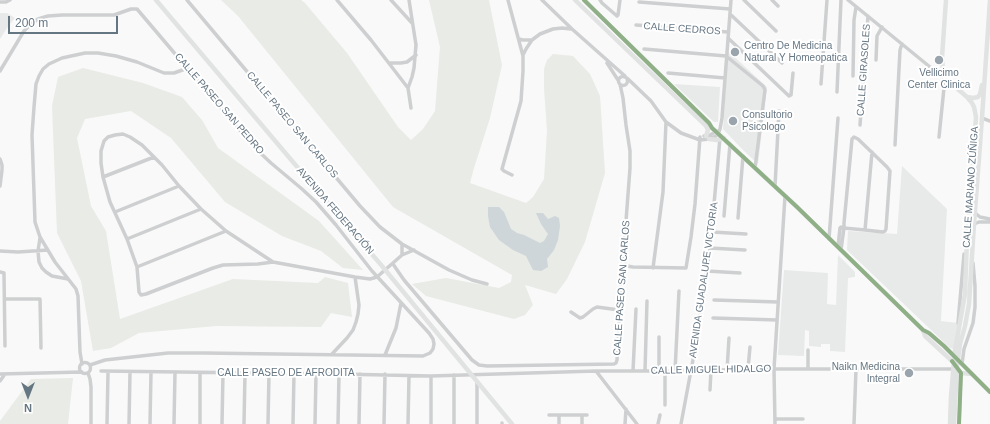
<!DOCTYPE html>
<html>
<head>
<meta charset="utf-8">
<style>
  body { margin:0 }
  #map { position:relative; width:990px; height:424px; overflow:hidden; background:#f9f9f9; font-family:Helvetica,sans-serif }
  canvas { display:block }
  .north { position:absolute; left:8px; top:376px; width:40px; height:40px; -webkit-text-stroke:3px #fff; paint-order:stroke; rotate:180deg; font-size:11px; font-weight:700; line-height:16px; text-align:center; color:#657683 }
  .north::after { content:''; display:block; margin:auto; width:14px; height:18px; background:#657683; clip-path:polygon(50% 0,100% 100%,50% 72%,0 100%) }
  .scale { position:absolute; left:8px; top:16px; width:110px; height:18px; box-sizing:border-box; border:2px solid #657683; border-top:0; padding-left:5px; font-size:12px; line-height:14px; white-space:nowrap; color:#657683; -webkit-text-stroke:3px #fff; paint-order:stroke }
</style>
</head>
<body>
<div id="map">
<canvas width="990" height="424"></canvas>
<div class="north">N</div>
<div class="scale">200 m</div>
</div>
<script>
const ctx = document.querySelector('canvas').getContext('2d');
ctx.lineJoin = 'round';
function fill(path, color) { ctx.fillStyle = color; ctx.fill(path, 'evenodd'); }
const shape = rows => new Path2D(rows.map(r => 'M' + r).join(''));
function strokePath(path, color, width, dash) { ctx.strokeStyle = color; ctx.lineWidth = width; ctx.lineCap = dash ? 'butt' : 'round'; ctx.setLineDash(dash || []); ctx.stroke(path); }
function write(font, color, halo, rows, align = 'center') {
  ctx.font = font + ' Helvetica,sans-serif'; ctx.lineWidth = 4; ctx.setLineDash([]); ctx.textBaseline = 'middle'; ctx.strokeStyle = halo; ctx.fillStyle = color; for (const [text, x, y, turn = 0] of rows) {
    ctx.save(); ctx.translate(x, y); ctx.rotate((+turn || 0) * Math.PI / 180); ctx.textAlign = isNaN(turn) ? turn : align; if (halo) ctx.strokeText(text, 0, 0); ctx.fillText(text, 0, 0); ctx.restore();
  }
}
fill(shape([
  [0,13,7,13,15,18,9,25,0,39],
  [728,51,767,87,758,164,743,150,723,129],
  [674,84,720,87,718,122,714,122],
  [902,166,947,209,941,321,958,323,954,349,950,348,847,250,848,231,897,234],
  [838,255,855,272,855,277,848,278,845,352,830,351,830,344,821,344,821,347,809,346,809,331,805,330,804,356,778,355,784,270,828,273,827,304,836,305]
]), '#e8e9e9');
fill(shape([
  [221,0,301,0,305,3,347,53,398,127,411,140,423,129,435,111,440,47,429,0,489,0,502,65,490,118,474,168,470,183,526,203,533,197,544,179,547,131,544,88,544,69,547,60,553,54,573,56,590,74,600,96,605,173,585,242,567,279,556,294,525,285,533,305,525,315,514,319,426,296,412,284,446,278,499,288,511,282,512,275,393,207,238,16],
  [83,68,143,83,182,97,202,120,218,148,319,221,363,270,343,268,321,251,282,236,225,202,171,138,131,111,85,119,77,138,91,206,106,231,120,319,233,279,318,283,325,277,348,283,352,317,331,313,321,327,216,326,139,333,111,348,93,351,81,281,57,233,52,106,58,77],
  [73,378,68,424,0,424,0,421,31,379]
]), '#e8ebe6');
fill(shape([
  [488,207,499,207,504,212,511,229,517,233,524,235,540,243,544,241,548,234,541,224,536,213,543,213,548,219,555,216,559,218,560,226,558,240,554,250,547,259,548,267,541,271,533,270,526,256,513,250,499,240,490,227,488,216]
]), '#ced6d9');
strokePath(shape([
  [187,0,360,206,380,227,402,244,449,270,472,280,487,284],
  [337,0,371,40,408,88],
  [391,0,412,23],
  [409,0,416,45,414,68,412,77,408,88,411,108],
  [508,0,523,56,523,71,521,101,502,169,504,171,512,175],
  [542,0,572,29,625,76],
  [600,0,602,3,617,16,618,15,620,0],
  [744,0,776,31],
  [772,0,778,6],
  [848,0,930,67,945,78,939,137],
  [0,2,6,2,10,0],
  [639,2,730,9],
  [730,14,782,63],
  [636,25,728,32],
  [728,38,789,96,791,95,793,73],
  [519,39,523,40,532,40],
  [644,49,726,56,763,86,765,90,755,168],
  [523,55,526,49,532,40,540,34,553,29,562,28,571,29],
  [876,60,877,36,882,27],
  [389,63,401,63,407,62,416,55],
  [607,63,618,80],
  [0,71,24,31,31,24,38,19,48,16,62,15,114,15,131,9,137,9,255,148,271,163,302,189,316,202,336,225,372,271,429,333,433,339,434,344,433,349,430,353,423,356,204,353,168,353,105,360,90,365],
  [668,73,725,78],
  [853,76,854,20,856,7],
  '618.5 81a4.5 4.5 0 1 1 9 0a4.5 4.5 0 1 1-9 0Z',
  [627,78,651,101,666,122,681,133,700,140,709,139,716,136,718,134,720,129,722,118,731,0],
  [821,84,827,0],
  [837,92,841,0],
  [982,118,990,121],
  [860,125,868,16],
  [704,136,710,135,717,131],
  [895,145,900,50,902,44],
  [0,159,2,165,2,170,0,186],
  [103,177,154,157],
  [775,186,779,111],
  [115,212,179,186],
  [975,213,980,217,990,219],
  [724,216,730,144],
  [738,218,743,156],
  [974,224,979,222,990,222],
  [840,228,844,228,865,230,883,232,885,231,886,229,890,171,887,167,858,139,854,137,852,139,844,223,844,228,843,235,841,250],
  [865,230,872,152],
  [712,232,746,234],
  [40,238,38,251,39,262,42,268,46,272,52,276,68,279],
  [127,239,201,209],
  [829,239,838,118],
  [838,247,840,228,841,227],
  [710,248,745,250],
  [0,251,18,252,48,250],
  [402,255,402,244],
  [273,262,226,231,201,209,179,186,162,165,142,145,130,137,123,134,115,135,108,137,104,141,101,151,101,163,103,177,110,202,127,239,137,267,139,292,141,295,146,294,213,268,223,265,258,264,273,262,355,277,370,279,377,277,402,255,414,250],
  [623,262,627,266,633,267,686,268,691,237,695,204,700,137],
  [393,264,404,280,472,360,479,365,487,366,614,364,616,363,617,360,622,274,630,168,630,151,626,125,623,98,620,84],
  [137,267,226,231],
  [653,268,663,192,666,122],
  [707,271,740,273],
  [0,272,4,273,4,274,5,346],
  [5,299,40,299,41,348],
  [714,300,778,302],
  [571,312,580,318,583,317,593,309,597,307,619,310],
  [713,318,777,320],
  [958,323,964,254],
  [332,354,347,338,353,330,356,322,358,314,359,305,355,277],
  [385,355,396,328,401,303],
  '79.5 368a5.5 5.5 0 1 1 11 0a5.5 5.5 0 1 1-11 0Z',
  [82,364,80,352,78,296,76,289,55,262,40,237,35,222,32,135,34,107,36,84,39,76,43,69,49,64,62,58,85,53,98,53,116,56,137,62,164,73,174,73,188,68],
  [962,364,964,349,973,323,975,307,975,286,973,263],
  [748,369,750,347],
  [808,369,808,350],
  [727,370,729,338],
  [101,371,339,374,431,376,596,371,659,371,774,369,951,369],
  [596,371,637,424],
  [633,371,636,309],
  [645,371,647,301],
  [659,371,659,337],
  [675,371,679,291],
  [88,373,90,379,91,387,91,424],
  [0,374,82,372],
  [0,381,5,374],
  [710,390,711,370],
  [665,405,665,371],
  [549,415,587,415],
  [775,419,803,419],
  [502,423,502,424],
  [107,424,108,372],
  [129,424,130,372],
  [150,424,151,372],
  [174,424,175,372],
  [200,424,200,373],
  [222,424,223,373],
  [244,424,245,373],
  [268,424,269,373],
  [293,424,294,373],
  [315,424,316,374],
  [338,424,339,374],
  [359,424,360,374],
  [384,424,385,374],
  [408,424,409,376],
  [431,424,431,376],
  [454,424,454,375],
  [477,424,477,382],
  [559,424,559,415],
  [582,424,582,415],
  [625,424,626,409],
  [658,424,660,415],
  [681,424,695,349,710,248,720,138],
  [775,424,774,369,785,196],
  [854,424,856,369],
  [959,424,961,373]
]), '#cecfd0', 3.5);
strokePath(shape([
  [156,0,304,175,382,266,512,424],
  [575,0,706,126,712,128],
  [584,0,709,123,712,128,797,207,923,330,929,333,944,346,990,392],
  [946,0,942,57,943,72,945,78,967,97,972,103,974,107,976,117,967,239,965,294,955,350,951,396,950,424],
  [967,97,973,98,978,97,980,94,982,85],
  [706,136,708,130,706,126],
  [709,139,717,140,724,138],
  [923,330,925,336,952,361,961,373,972,374],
  [954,424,957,367,960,344,965,326,969,304,974,224,982,118,990,0]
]), '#e1e2e2', 4.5);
strokePath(shape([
  [584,0,709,123,712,128,797,207,923,330,929,333,944,346,990,392],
  [952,361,961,373,959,424]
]), '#8fb087', 4);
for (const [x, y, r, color] of [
  [735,52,5,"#99a4ac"],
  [939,60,5,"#99a4ac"],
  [733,121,5,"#99a4ac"],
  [909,373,5,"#99a4ac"]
]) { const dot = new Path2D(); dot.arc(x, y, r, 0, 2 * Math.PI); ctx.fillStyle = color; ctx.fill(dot); strokePath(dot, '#fff', 1.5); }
write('10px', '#657683', '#fff', [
  ["CALLE CEDROS",682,29,4],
  ["CALLE GIRASOLES",864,70,-86],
  ["CALLE PASEO SAN PEDRO",219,104,49],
  ["CALLE PASEO SAN CARLOS",292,125,50],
  ["CALLE MARIANO ZÚÑIGA",971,187,-86],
  ["AVENIDA FEDERACIÓN",335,211,49],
  ["AVENIDA GUADALUPE VICTORIA",704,280,-82],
  ["CALLE PASEO SAN CARLOS",622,288,-86],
  ["CALLE MIGUEL HIDALGO",711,370,-1],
  ["CALLE PASEO DE AFRODITA",286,373]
]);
write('10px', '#657683', '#fff', [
  ["Centro De Medicina",744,46],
  ["Natural Y Homeopatica",744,58],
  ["Vellicimo",939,73,"center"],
  ["Center Clinica",939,85,"center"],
  ["Consultorio",742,115],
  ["Psicologo",742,127],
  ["Naikn Medicina",900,367,"right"],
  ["Integral",900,379,"right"]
], 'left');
</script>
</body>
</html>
